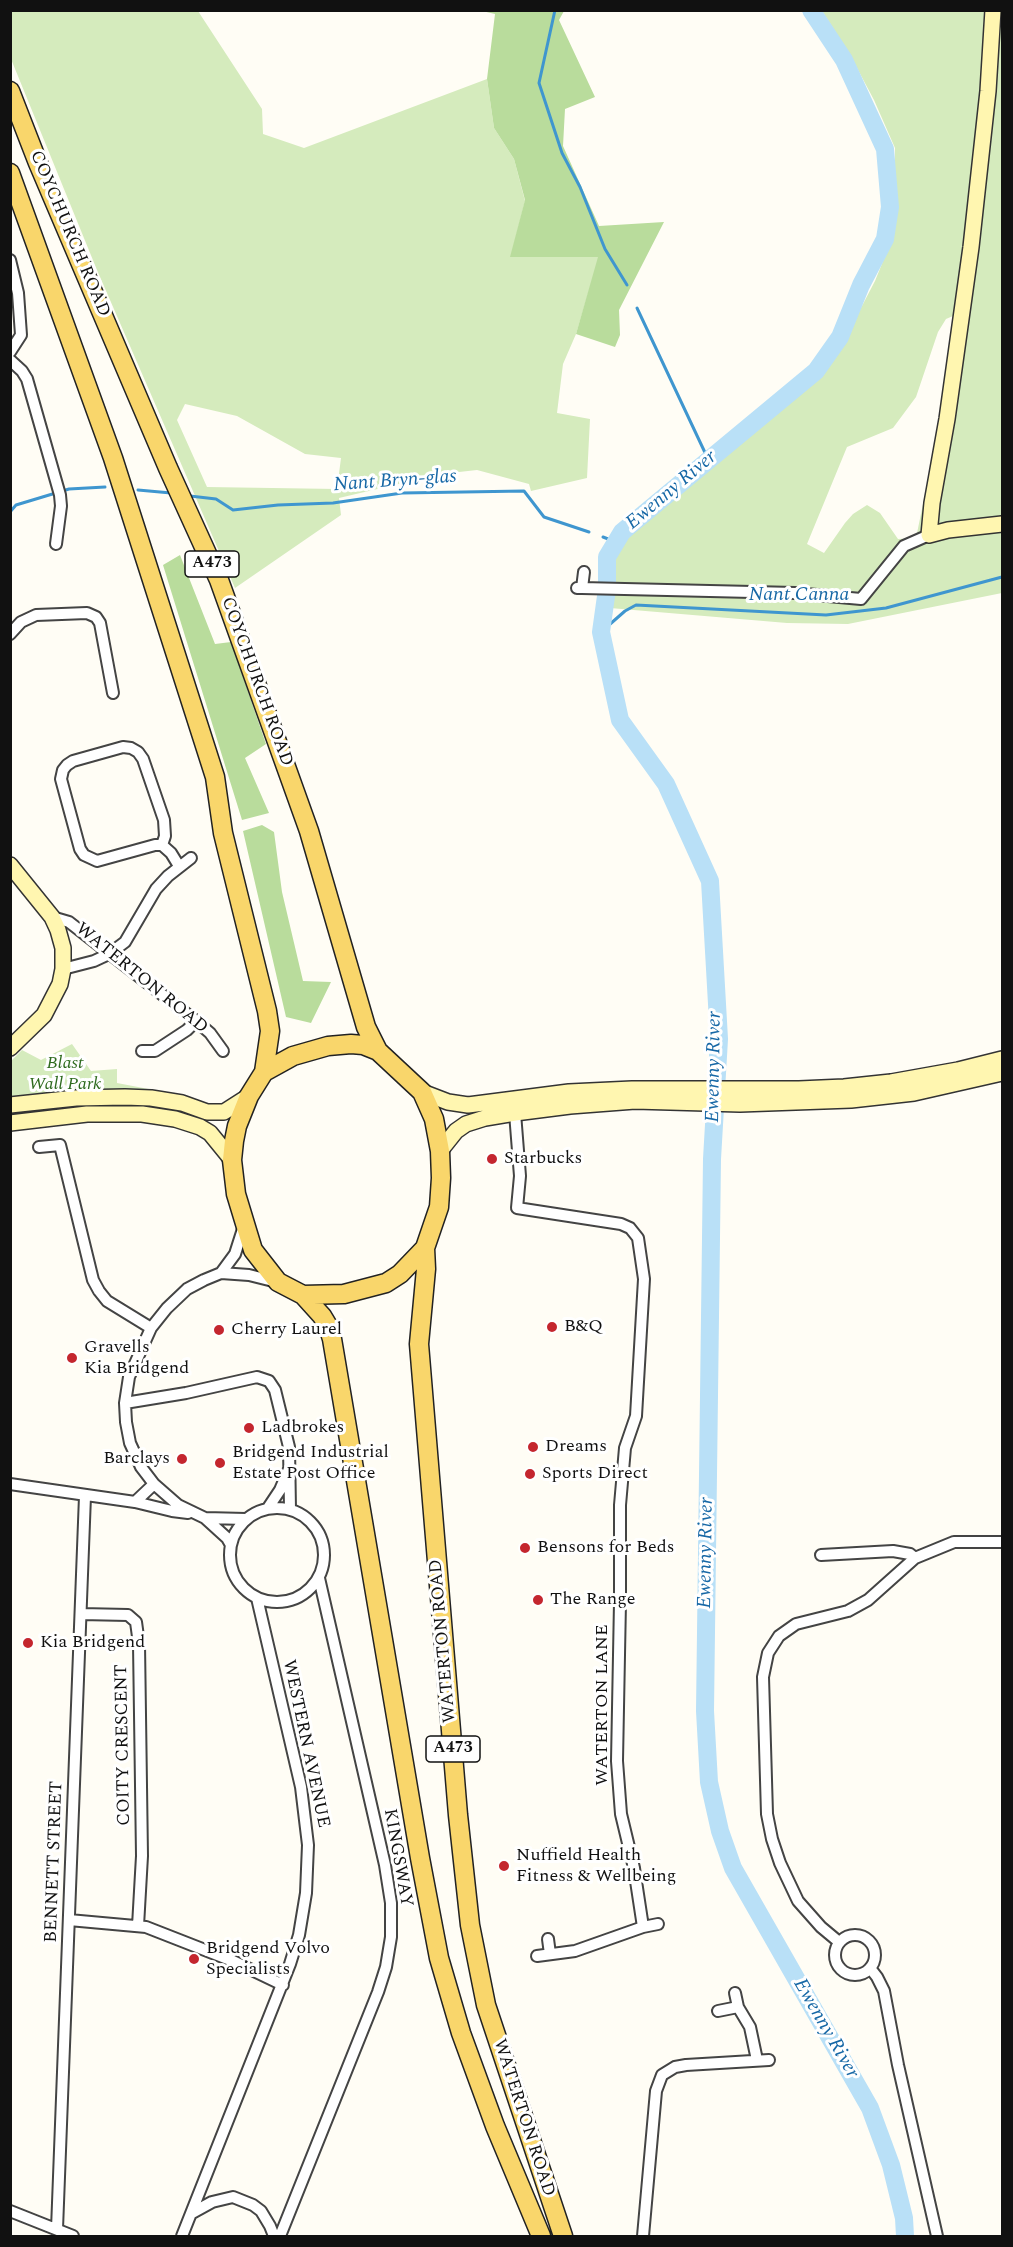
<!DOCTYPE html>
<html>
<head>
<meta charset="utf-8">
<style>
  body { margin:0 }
  #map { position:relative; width:1013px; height:2247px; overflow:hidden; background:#fffdf5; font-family:Spectral,serif }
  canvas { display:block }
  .frame { position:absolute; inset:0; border:12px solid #111; pointer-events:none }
</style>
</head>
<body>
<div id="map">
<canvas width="1013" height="2247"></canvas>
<div class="frame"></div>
</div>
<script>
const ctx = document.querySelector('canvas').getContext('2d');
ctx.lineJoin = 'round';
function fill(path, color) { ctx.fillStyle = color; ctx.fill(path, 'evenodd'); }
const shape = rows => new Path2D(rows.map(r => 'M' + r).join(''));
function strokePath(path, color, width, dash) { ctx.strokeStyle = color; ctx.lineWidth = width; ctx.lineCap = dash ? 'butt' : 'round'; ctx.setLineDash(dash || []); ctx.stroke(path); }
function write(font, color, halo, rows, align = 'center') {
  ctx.font = font + ' Spectral,serif'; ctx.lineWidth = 6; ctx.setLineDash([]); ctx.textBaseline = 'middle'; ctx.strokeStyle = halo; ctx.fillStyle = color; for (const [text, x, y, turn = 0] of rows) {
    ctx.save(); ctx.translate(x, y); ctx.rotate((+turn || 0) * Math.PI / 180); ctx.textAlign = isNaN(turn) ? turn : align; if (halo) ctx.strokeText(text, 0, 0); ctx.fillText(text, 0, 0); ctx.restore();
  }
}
fill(shape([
  [10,11,198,11,262,109,263,134,304,148,487,79,494,128,514,159,525,201,511,256,599,257,576,334,563,364,557,413,590,419,587,478,531,491,529,484,477,470,441,474,339,498,341,515,235,588,97,270,11,59],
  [185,404,237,416,305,454,341,458,337,489,207,487,177,420],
  [822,11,1002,11,1002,593,848,624,787,623,610,608,614,552,620,543,630,532,815,381,837,351,851,327,875,281,890,244,895,223,895,148,874,100,849,53],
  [953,316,940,421,916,538,898,539,880,513,867,505,853,514,845,523,824,553,807,544,847,447,893,428,916,397,938,332,946,319],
  [72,1044,91,1071,117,1069,117,1083,159,1091,159,1093,17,1099,11,1096,11,1061,22,1050,41,1060]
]), '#d5ebbd');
fill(shape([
  [482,11,564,11,559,20,595,97,565,109,563,146,599,226,664,222,619,310,620,335,615,347,576,334,598,257,510,257,525,200,514,159,494,128,487,79,495,14],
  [180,555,215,644,231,642,266,744,245,758,269,813,242,820,163,565],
  [262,825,274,832,282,892,303,981,331,982,311,1023,286,1017,243,831]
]), '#b9dc9c');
strokePath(shape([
  [555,10,539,83,562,153,580,187,605,249,627,285],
  [637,308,708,459],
  [138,490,171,493],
  [190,496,216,499,233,510,278,505,333,503,402,493,524,491,544,517,589,532],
  [10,512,16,505,69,489,105,487],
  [603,537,616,542],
  [601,632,625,611,636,605,826,615,886,608,1002,577]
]), '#3f96cf', 3);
strokePath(shape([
  [811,10,844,60,885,149,890,207,885,239,861,285,840,337,816,371,622,532,607,557,607,589,601,632,620,720,666,784,710,881,719,1039,712,1159,705,1711,709,1782,720,1831,733,1868,870,2108,891,2165,904,2218,905,2236]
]), '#b9e0f7', 18);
const street = shape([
  [10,260,18,293,21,335,10,352],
  [10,360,22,371,27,379,60,495,61,506,56,544],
  [577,588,582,588,584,572],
  [582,588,795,593,861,599,904,546,929,535],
  [10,634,21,622,36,615,87,613,96,617,100,623,113,693],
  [162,845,165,836,164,820,143,759,138,752,131,748,123,747,73,761,67,765,63,770,61,779,80,849,84,855,97,861,155,845,162,845,171,853,179,866],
  [52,917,69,922,196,1021,210,1033,223,1051],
  [63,969,94,961,109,954,125,942,156,889,168,876,191,858],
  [142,1051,155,1051,187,1030,196,1021],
  [515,1113,520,1176,517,1208,621,1224,630,1228,638,1238,644,1279,636,1416,625,1448,620,1505,620,1602,617,1761,621,1814,634,1868,643,1927],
  [39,1147,60,1145,93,1280,99,1291,107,1301,151,1328],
  [221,1273,235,1254,243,1229],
  [125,1403,186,1393,257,1377,269,1381,275,1390,289,1447,290,1509],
  [10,1484,135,1502,172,1511,188,1513],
  [135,1502,154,1484],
  '230 1555a47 47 0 1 1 94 0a47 47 0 1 1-94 0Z',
  [268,1508,280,1490,289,1469],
  [205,1518,246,1519],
  [231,1545,227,1538,205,1518,178,1505,154,1484,141,1467,130,1443,126,1422,125,1403,129,1377,151,1328,167,1308,187,1289,204,1280,221,1273,249,1275,277,1282],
  [821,1555,893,1551,910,1554,915,1558],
  [81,1614,128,1615,136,1622,139,1644,142,1856,138,1926],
  [69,1920,146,1927,233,1961,283,1985],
  '835 1955a20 20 0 1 1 40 0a20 20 0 1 1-40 0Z',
  [548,1939,550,1954],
  [839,1942,821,1927,798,1901,780,1863,772,1839,767,1814,763,1677,768,1653,779,1636,796,1624,848,1611,868,1600,915,1558,954,1542,1002,1542],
  [537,1956,575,1951,643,1927,658,1924],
  [870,1968,877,1977,884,1991,898,2065,937,2236],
  [735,1993,738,2007,750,2027,757,2060],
  [718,2011,738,2007],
  [10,2211,73,2236],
  [192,2213,212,2202,233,2197,253,2205,261,2211,270,2226,274,2236],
  [57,2229,85,1496],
  [182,2236,290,1964,299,1935,306,1893,308,1845,301,1787,257,1598],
  [280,2236,378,1992,386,1967,391,1937,391,1903,385,1865,319,1578],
  [643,2236,656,2091,662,2075,675,2067,686,2065,769,2060]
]);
const secondary = shape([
  [993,10,988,91,971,247,947,419,932,503,929,535,948,530,1002,524],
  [10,865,52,917,58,930,63,948,63,969,60,984,44,1015,10,1048],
  [422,1092,448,1102,468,1105,569,1092,632,1089,799,1089,844,1087,891,1082,958,1070,1002,1059],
  [10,1105,76,1098,125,1097,151,1098,182,1103,207,1112,224,1112,249,1096],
  [10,1123,87,1114,142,1114,175,1119,200,1127,210,1133,232,1160],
  [440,1151,456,1131,466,1124,485,1118,515,1113,570,1106,635,1101,740,1104,851,1100,914,1093,1002,1073]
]);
const primary = shape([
  [10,91,38,163,168,468,219,580,309,831,366,1027,378,1051],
  [10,173,113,458,215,777,223,833,267,1011,270,1031,264,1072],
  [351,1044,363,1045,378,1051,422,1092,434,1119,440,1151,441,1178,439,1207,425,1248,400,1274,386,1283,344,1294,303,1295,278,1282,253,1250,236,1194,232,1160,234,1141,237,1126,249,1096,264,1072,293,1056,328,1046,351,1044],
  [425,1248,426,1269,419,1344,458,1815,470,1925,486,2005,563,2236],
  [303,1295,322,1316,328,1326,332,1339,420,1858,439,1958,461,2033,495,2126,541,2236]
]);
strokePath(street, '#444', 14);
strokePath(secondary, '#333', 18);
strokePath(primary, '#222', 21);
strokePath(street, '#fff', 10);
strokePath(secondary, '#fff6b0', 15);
strokePath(primary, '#f9d66b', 18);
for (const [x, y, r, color] of [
  [492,1159,6,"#c4262e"],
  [552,1327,6,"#c4262e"],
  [219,1330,6,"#c4262e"],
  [72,1358,6,"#c4262e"],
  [249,1428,6,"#c4262e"],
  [533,1447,6,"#c4262e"],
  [182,1459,6,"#c4262e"],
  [220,1463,6,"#c4262e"],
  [530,1474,6,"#c4262e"],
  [525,1548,6,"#c4262e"],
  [538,1600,6,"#c4262e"],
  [28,1643,6,"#c4262e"],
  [504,1866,6,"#c4262e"],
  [194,1959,6,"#c4262e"]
]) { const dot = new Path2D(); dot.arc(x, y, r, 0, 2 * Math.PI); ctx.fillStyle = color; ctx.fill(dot); strokePath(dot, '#fff', 2); }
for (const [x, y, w] of [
  [212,564,54],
  [453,1749,54]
]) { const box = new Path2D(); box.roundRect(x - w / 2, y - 13, w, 26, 4.5); ctx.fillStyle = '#fff'; ctx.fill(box); strokePath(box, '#111', 1.5); }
write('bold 16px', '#111', null, [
  ["A473",212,564],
  ["A473",453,1749]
]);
write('18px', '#111', '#fff', [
  ["COYCHURCH ROAD",69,234,67],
  ["COYCHURCH ROAD",256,682,70],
  ["WATERTON ROAD",141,979,39],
  ["WATERTON ROAD",444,1641,-95],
  ["WATERTON LANE",603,1705,-90],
  ["WESTERN AVENUE",305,1744,78],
  ["COITY CRESCENT",124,1745,-91],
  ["KINGSWAY",397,1858,80],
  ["BENNETT STREET",55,1862,-88],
  ["WATERTON ROAD",523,2118,72]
]);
write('italic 18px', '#2f6b1f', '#fff', [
  ["Blast",65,1064],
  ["Wall Park",65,1085]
]);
write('18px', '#111', '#fff', [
  ["Starbucks",504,1159],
  ["B&Q",564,1327],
  ["Cherry Laurel",231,1330],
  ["Gravells",84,1348],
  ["Kia Bridgend",84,1369],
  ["Ladbrokes",261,1428],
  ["Dreams",545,1447],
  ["Bridgend Industrial",232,1453],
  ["Estate Post Office",232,1474],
  ["Barclays",170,1459,"right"],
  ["Sports Direct",542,1474],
  ["Bensons for Beds",537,1548],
  ["The Range",550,1600],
  ["Kia Bridgend",40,1643],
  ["Nuffield Health",516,1856],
  ["Fitness & Wellbeing",516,1877],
  ["Bridgend Volvo",206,1949],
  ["Specialists",206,1970]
], 'left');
write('italic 20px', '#1768a6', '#fff', [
  ["Nant Bryn-glas",395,482,-4],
  ["Ewenny River",672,491,-40],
  ["Nant Canna",799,596],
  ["Ewenny River",715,1067,-89],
  ["Ewenny River",707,1553,-89],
  ["Ewenny River",825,2029,60]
]);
</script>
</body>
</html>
